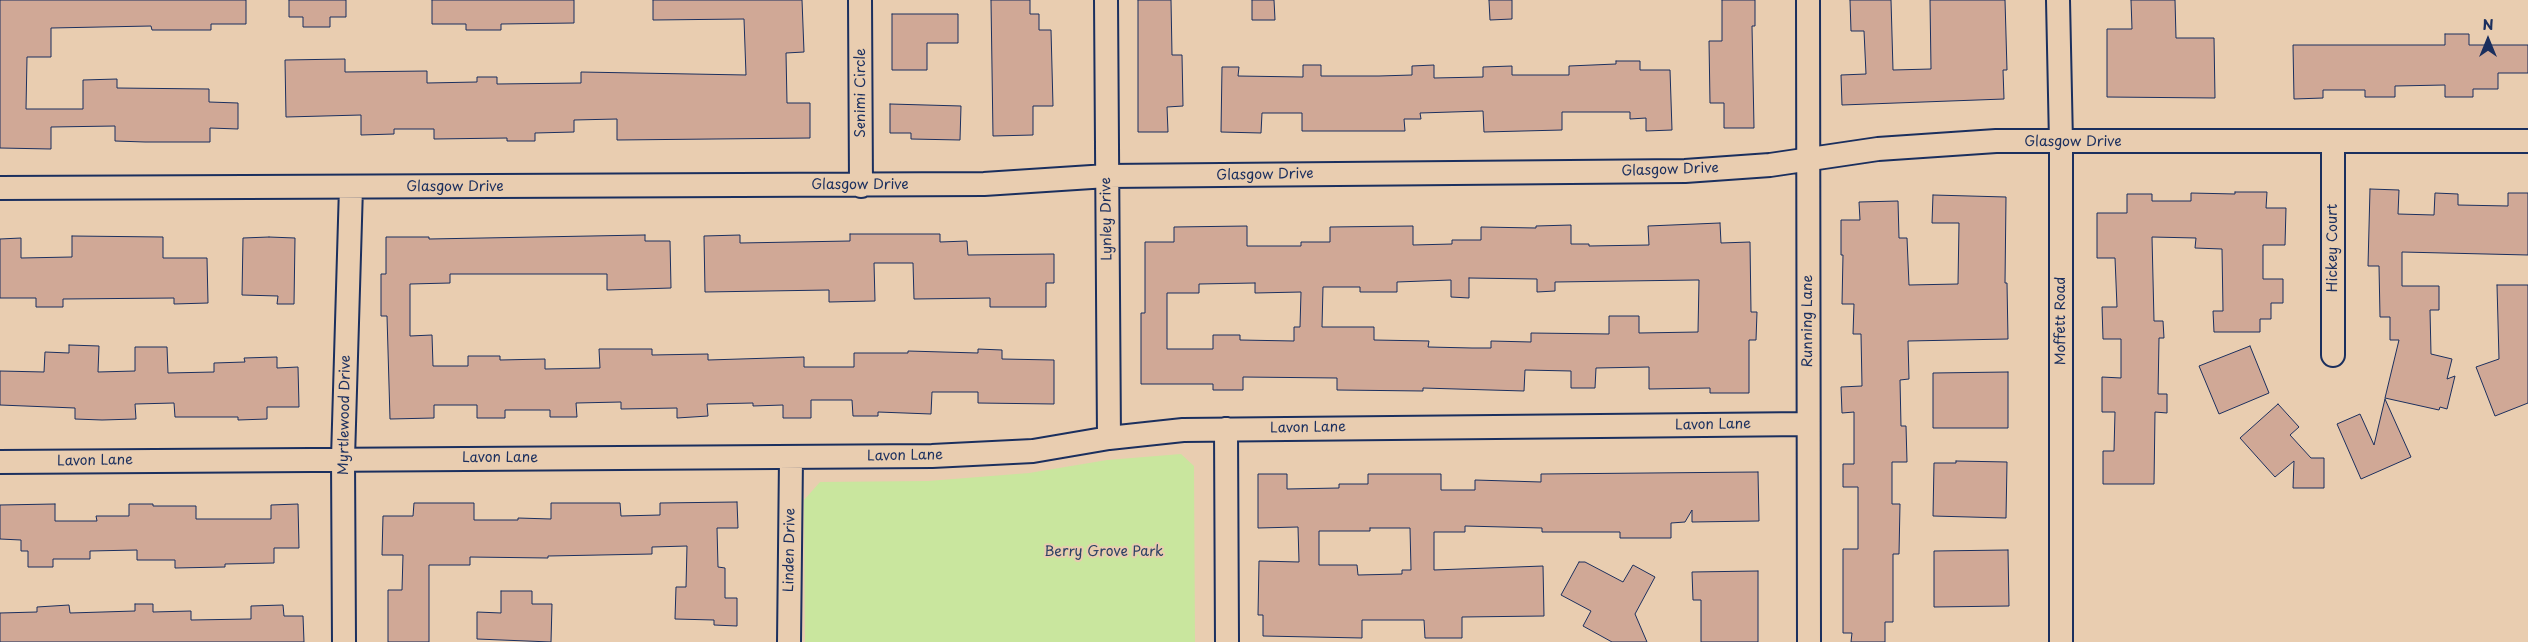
<!DOCTYPE html>
<html>
<head>
<meta charset="utf-8">
<style>
  body { margin:0 }
  #map { position:relative; width:2528px; height:642px; overflow:hidden; background:#e9cdb0; font-family:"Playpen Sans",sans-serif }
  canvas { display:block }
  .north { position:absolute; left:2463px; top:15px; width:50px; height:50px; -webkit-text-stroke:4px #e9cdb0; paint-order:stroke; rotate:0deg; font-size:14px; font-weight:700; line-height:20px; text-align:center; color:#1b2f5e }
  .north::after { content:''; display:block; margin:auto; width:18px; height:22px; background:#1b2f5e; clip-path:polygon(50% 0,100% 100%,50% 72%,0 100%) }
</style>
</head>
<body>
<div id="map">
<canvas width="2528" height="642"></canvas>
<div class="north">N</div>
</div>
<script>
const ctx = document.querySelector('canvas').getContext('2d');
ctx.lineJoin = 'round';
function fill(path, color) { ctx.fillStyle = color; ctx.fill(path, 'evenodd'); }
const shape = rows => new Path2D(rows.map(r => 'M' + r).join(''));
function strokePath(path, color, width, dash) { ctx.strokeStyle = color; ctx.lineWidth = width; ctx.lineCap = dash ? 'butt' : 'round'; ctx.setLineDash(dash || []); ctx.stroke(path); }
function write(font, color, halo, rows, align = 'center') {
  ctx.font = font + ' "Playpen Sans",sans-serif'; ctx.lineWidth = 4; ctx.setLineDash([]); ctx.textBaseline = 'middle'; ctx.strokeStyle = halo; ctx.fillStyle = color; for (const [text, x, y, turn = 0] of rows) {
    ctx.save(); ctx.translate(x, y); ctx.rotate((+turn || 0) * Math.PI / 180); ctx.textAlign = isNaN(turn) ? turn : align; if (halo) ctx.strokeText(text, 0, 0); ctx.fillText(text, 0, 0); ctx.restore();
  }
}
fill(shape([
  [1181,454,1194,466,1195,642,805,642,804,500,820,482,928,481,1029,473,1107,460]
]), '#c9e69e');
const building = shape([
  [0,0,246,0,246,24,211,24,211,30,152,30,151,26,51,28,51,57,27,57,26,109,83,109,83,80,117,79,117,88,209,89,209,102,238,103,238,129,210,128,210,142,145,142,115,141,115,126,51,127,51,149,0,148,0,0],
  [289,0,346,0,346,17,330,17,330,27,303,27,303,17,289,17,289,0],
  [432,0,574,0,574,23,501,24,501,30,466,30,466,24,432,24,432,0],
  [653,0,802,0,804,52,786,53,787,103,810,103,810,138,617,140,617,119,574,120,574,132,535,133,535,141,507,141,507,138,434,139,434,129,394,129,394,134,361,135,361,115,286,117,285,60,345,59,345,72,427,71,427,83,477,82,477,77,497,77,497,84,581,83,581,72,746,75,744,19,653,20,653,0],
  [991,0,1030,0,1030,14,1039,14,1039,30,1051,30,1053,106,1033,106,1033,135,993,136,991,0],
  [1138,0,1171,0,1172,55,1182,55,1183,106,1167,107,1168,132,1138,132,1138,0],
  [1252,0,1274,0,1275,20,1252,20,1252,0],
  [1489,0,1512,0,1512,19,1490,20,1489,0],
  [1722,0,1755,0,1755,26,1752,26,1754,128,1724,128,1724,103,1710,103,1709,41,1722,41,1722,0],
  [1850,0,1891,0,1893,70,1931,69,1930,0,2005,0,2007,70,2003,70,2004,99,1842,105,1841,75,1866,74,1864,31,1851,31,1850,0],
  [2131,0,2175,0,2176,38,2214,38,2215,98,2107,97,2107,29,2132,29,2131,0],
  [892,14,958,14,958,43,927,43,927,70,892,70,892,14],
  [2445,34,2469,34,2469,45,2528,45,2528,73,2498,73,2498,89,2473,89,2473,97,2445,97,2445,85,2395,86,2395,97,2365,97,2365,90,2323,90,2323,98,2294,99,2293,45,2445,45,2445,34],
  [1616,61,1640,61,1640,70,1670,70,1672,130,1646,131,1646,118,1630,119,1630,112,1562,112,1562,130,1484,132,1483,111,1420,113,1421,119,1404,119,1405,131,1302,131,1302,113,1262,113,1261,133,1221,132,1222,67,1239,67,1238,76,1303,77,1303,65,1321,65,1321,76,1379,76,1412,75,1412,66,1434,65,1434,78,1483,77,1483,67,1512,66,1512,75,1569,75,1569,66,1616,64,1616,61],
  [890,104,961,106,960,140,911,139,911,133,890,133,890,104],
  [2370,189,2399,190,2398,214,2434,215,2435,193,2458,194,2458,205,2508,206,2508,193,2528,193,2528,255,2402,252,2402,286,2439,286,2439,310,2430,310,2431,354,2452,359,2447,379,2455,376,2447,409,2440,407,2439,410,2385,398,2399,340,2390,340,2390,317,2380,317,2379,266,2368,266,2370,189],
  [2235,192,2267,192,2266,208,2286,208,2285,245,2263,245,2263,279,2283,279,2283,303,2271,303,2271,319,2260,319,2260,332,2214,332,2213,311,2223,311,2222,249,2195,248,2196,238,2152,237,2154,321,2163,321,2164,338,2159,338,2158,394,2167,394,2167,413,2155,412,2154,484,2103,484,2103,451,2114,451,2115,412,2102,412,2102,377,2121,378,2121,339,2103,339,2102,307,2117,307,2115,258,2097,258,2097,213,2127,213,2127,194,2152,194,2152,201,2191,201,2191,193,2235,194,2235,192],
  [1933,195,2006,197,2005,283,2007,283,2008,339,1908,341,1909,379,1900,380,1901,426,1906,426,1907,462,1892,462,1892,504,1900,504,1899,554,1893,554,1893,622,1885,622,1885,642,1851,642,1852,633,1843,633,1843,549,1858,549,1858,487,1843,487,1843,464,1854,464,1854,412,1842,413,1841,387,1862,386,1861,334,1853,334,1854,304,1842,304,1843,255,1841,255,1841,220,1860,220,1859,202,1898,201,1899,238,1907,238,1909,285,1958,284,1959,223,1932,223,1933,195],
  [1720,223,1721,243,1750,242,1751,312,1757,312,1756,340,1749,340,1749,393,1710,393,1710,388,1649,389,1649,367,1596,368,1595,388,1571,388,1571,371,1525,370,1524,391,1423,388,1423,391,1337,390,1337,378,1243,377,1243,390,1213,390,1213,384,1141,384,1141,313,1145,313,1145,242,1174,242,1174,227,1247,226,1247,246,1301,246,1301,242,1330,242,1330,227,1413,226,1413,245,1452,244,1452,240,1481,240,1481,227,1536,228,1536,226,1571,225,1571,244,1589,244,1589,246,1649,245,1648,226,1720,223],
  [1469,278,1537,279,1537,292,1555,291,1555,282,1696,280,1699,280,1698,332,1639,333,1639,316,1609,316,1609,334,1531,333,1531,342,1491,341,1491,348,1472,348,1428,347,1429,341,1374,340,1374,327,1322,327,1323,287,1360,287,1360,292,1397,292,1397,282,1451,280,1451,297,1469,298,1469,278],
  [1255,283,1255,293,1301,292,1300,327,1294,327,1294,341,1240,340,1240,335,1213,335,1213,349,1167,349,1167,293,1199,293,1199,284,1255,283],
  [850,234,940,234,940,242,967,241,968,255,1054,254,1054,283,1046,283,1046,307,990,307,990,298,914,299,913,263,874,263,875,301,829,302,829,290,705,292,704,236,740,235,740,243,850,241,850,234],
  [645,235,645,241,670,241,671,288,607,290,607,274,450,274,450,283,410,284,410,336,432,335,433,366,468,366,468,356,500,356,500,360,545,359,545,369,600,368,599,349,652,349,652,355,708,354,708,360,804,357,804,367,854,367,854,353,908,353,908,351,978,353,978,349,1002,350,1002,359,1054,360,1054,404,978,403,978,392,932,392,931,414,878,412,878,416,853,416,852,400,811,400,811,418,783,418,783,405,753,406,753,403,707,404,708,416,677,418,677,408,621,409,621,402,576,403,577,417,550,417,550,410,505,410,505,418,477,418,477,405,434,405,434,418,390,419,387,316,381,316,381,274,386,274,386,237,429,237,429,239,645,235],
  [72,236,163,237,163,258,207,258,208,303,174,304,174,298,63,299,63,307,36,307,36,298,0,298,0,239,21,238,21,258,72,257,72,236],
  [269,237,295,238,294,304,277,304,278,296,242,295,243,238,269,237],
  [2497,285,2528,285,2528,403,2495,416,2476,367,2499,359,2497,285],
  [69,345,99,346,98,372,135,371,135,347,167,347,168,373,214,372,214,363,245,362,244,358,277,357,277,368,298,367,299,407,267,407,267,419,238,420,238,417,175,417,174,403,135,404,136,419,102,420,75,419,75,408,0,405,0,371,44,372,45,352,69,353,69,345],
  [2250,346,2269,393,2219,414,2199,366,2250,346],
  [2008,372,2008,428,1933,428,1933,373,2008,372],
  [2385,399,2411,457,2361,479,2337,424,2360,414,2374,445,2385,399],
  [2278,404,2299,427,2290,435,2311,458,2324,458,2324,488,2293,488,2294,461,2275,477,2240,438,2278,404],
  [1956,461,2007,462,2006,518,1933,516,1934,463,1956,463,1956,461],
  [1758,472,1759,521,1692,522,1692,510,1685,522,1671,523,1671,538,1620,538,1620,532,1542,532,1542,528,1465,526,1465,532,1434,532,1434,570,1543,566,1544,616,1462,617,1462,638,1425,638,1424,620,1362,620,1362,638,1263,636,1263,615,1258,615,1259,561,1299,562,1298,527,1258,528,1258,474,1287,474,1287,489,1339,488,1339,484,1368,484,1368,474,1441,474,1441,490,1475,490,1475,480,1541,482,1541,474,1758,472],
  [1370,528,1410,528,1411,570,1402,570,1402,574,1358,575,1357,565,1319,565,1319,531,1370,531,1370,528],
  [737,502,738,528,717,528,718,567,725,568,725,598,737,598,737,626,714,625,714,620,675,619,676,587,686,587,687,546,652,547,652,554,548,556,548,558,470,557,470,565,429,565,429,642,388,642,388,590,402,590,403,555,382,555,383,516,413,516,414,503,474,503,474,520,518,520,518,518,551,519,551,503,620,503,621,516,660,515,660,503,737,502],
  [55,504,55,521,97,521,96,516,129,516,129,504,153,504,153,506,196,506,196,519,271,519,271,505,298,504,299,548,274,548,274,563,225,564,225,567,175,568,175,560,137,560,137,550,90,551,90,559,53,559,53,567,28,567,28,551,21,551,21,540,0,539,0,505,55,504],
  [2008,550,2009,606,1934,607,1934,551,2008,550],
  [1579,562,1585,562,1623,582,1633,565,1655,577,1635,614,1647,642,1612,642,1583,626,1591,611,1561,595,1579,562],
  [1758,571,1758,642,1701,642,1701,600,1693,600,1692,572,1758,571],
  [501,591,532,591,532,604,552,604,551,642,477,639,477,612,501,613,501,591],
  [135,604,153,604,153,612,191,611,191,620,251,619,251,606,283,605,284,616,303,616,304,642,0,642,0,613,37,612,37,607,69,605,70,613,135,611,135,604]
]);
fill(building, '#d0a896');
strokePath(building, '#1b2f5e', 1);
const minor = shape([
  [860,0,861,186],
  [1106,0,1109,438],
  [1808,0,1809,642],
  [2058,0,2061,142,2061,642],
  [2333,142,2333,355],
  [0,188,984,184,1107,176,1685,171,1770,165,1878,149,1996,141,2528,141],
  [1226,429,1227,642],
  [0,462,932,456,1033,451,1109,438,1183,430,1808,424],
  [344,642,343,458,351,187],
  [789,642,791,458]
]);
strokePath(minor, '#1b2f5e', 26);
strokePath(minor, '#e9cdb0', 22);
write('14px', '#1b2f5e', '#e9cdb0', [
  ["Senimi Circle",861,93,-90],
  ["Glasgow Drive",2073,142],
  ["Glasgow Drive",1670,170,-2],
  ["Glasgow Drive",1265,175,-1],
  ["Glasgow Drive",860,185],
  ["Glasgow Drive",455,187],
  ["Lynley Drive",1107,219,-91],
  ["Hickey Court",2333,248,-90],
  ["Running Lane",1808,321,-90],
  ["Moffett Road",2061,321,-90],
  ["Myrtlewood Drive",345,415,-89],
  ["Lavon Lane",1713,425,-1],
  ["Lavon Lane",1308,428,-1],
  ["Lavon Lane",905,456,-1],
  ["Lavon Lane",500,458],
  ["Lavon Lane",95,461,-1],
  ["Linden Drive",790,550,-89]
]);
write('14px', '#2c4164', '#e9cdb0', [
  ["Berry Grove Park",1104,552]
]);
</script>
</body>
</html>
